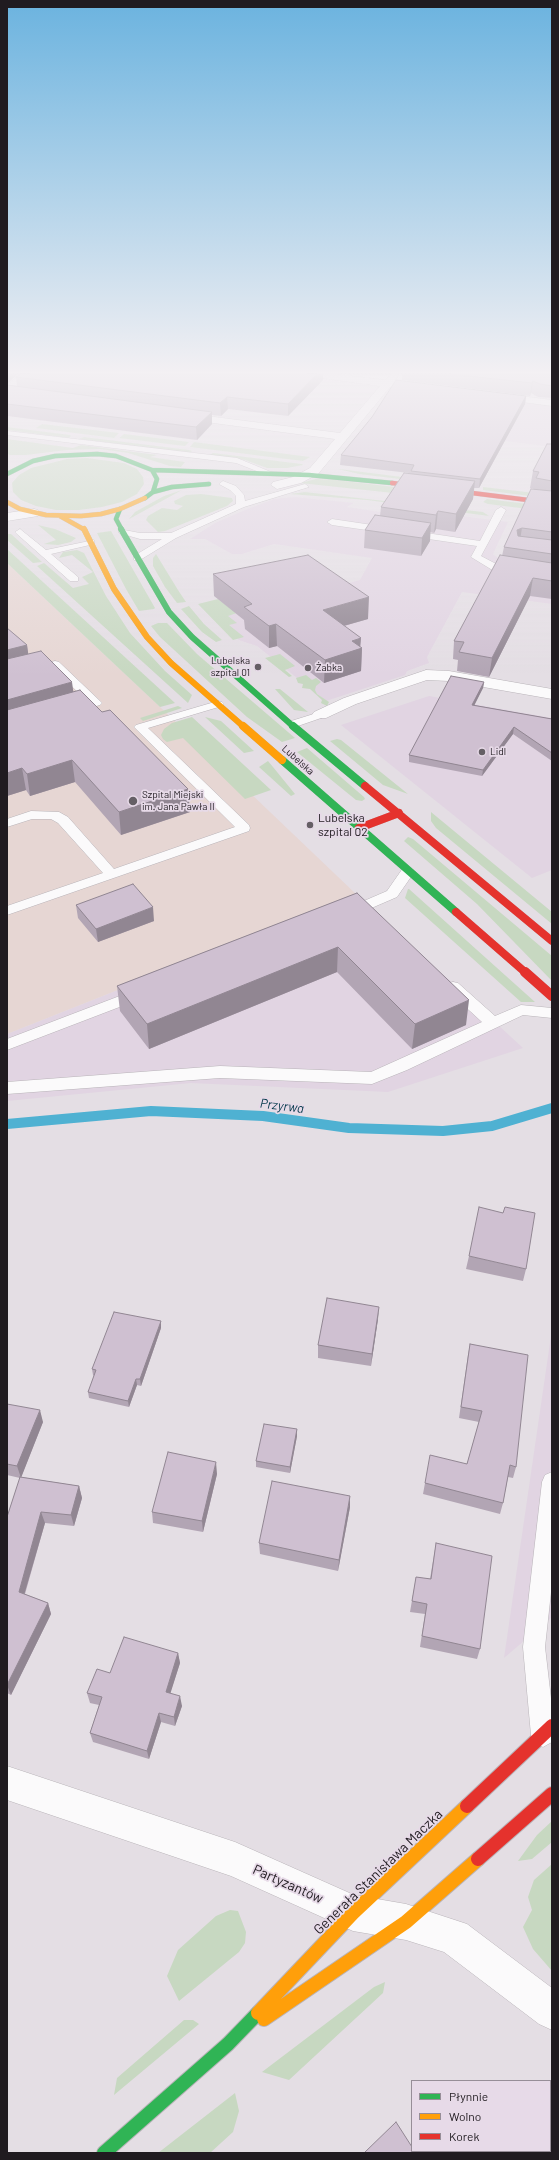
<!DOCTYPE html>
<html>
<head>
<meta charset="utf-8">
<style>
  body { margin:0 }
  #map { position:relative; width:559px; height:2160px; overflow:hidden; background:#e4dee4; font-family:Barlow,sans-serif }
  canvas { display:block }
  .frame { position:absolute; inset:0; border:8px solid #201b20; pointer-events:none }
  .legend { position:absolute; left:411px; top:2080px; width:140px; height:72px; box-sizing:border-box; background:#e7dae8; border:1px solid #978e98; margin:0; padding:5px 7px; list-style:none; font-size:12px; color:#201b20 }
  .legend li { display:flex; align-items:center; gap:8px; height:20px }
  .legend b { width:20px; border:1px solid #978e98 }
</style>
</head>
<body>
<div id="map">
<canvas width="559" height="2160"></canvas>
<div class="frame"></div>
<ul class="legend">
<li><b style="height:5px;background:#30b455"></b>Płynnie</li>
<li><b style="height:5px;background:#ff9f0a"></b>Wolno</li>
<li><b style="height:5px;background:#e5322d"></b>Korek</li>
</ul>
</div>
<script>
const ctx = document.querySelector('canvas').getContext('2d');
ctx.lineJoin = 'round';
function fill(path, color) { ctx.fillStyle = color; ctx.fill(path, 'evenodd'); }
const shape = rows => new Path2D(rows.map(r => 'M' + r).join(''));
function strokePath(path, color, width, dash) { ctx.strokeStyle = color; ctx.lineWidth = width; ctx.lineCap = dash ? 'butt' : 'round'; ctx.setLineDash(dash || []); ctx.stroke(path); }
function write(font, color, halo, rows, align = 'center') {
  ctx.font = font + ' Barlow,sans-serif'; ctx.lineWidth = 3.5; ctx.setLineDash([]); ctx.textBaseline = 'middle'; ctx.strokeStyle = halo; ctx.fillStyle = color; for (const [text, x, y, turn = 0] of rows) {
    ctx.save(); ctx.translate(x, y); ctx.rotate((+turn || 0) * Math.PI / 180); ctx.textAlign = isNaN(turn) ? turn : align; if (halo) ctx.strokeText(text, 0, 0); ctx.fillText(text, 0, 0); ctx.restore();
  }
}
fill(shape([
  [506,400,552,406,552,447,496,440],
  [295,497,354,503,347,507,381,512,392,507,508,522,493,554,501,560,552,566,552,604,462,592,427,657,429,663,407,671,405,675,326,701,257,646,239,640,215,619,360,580,372,558,274,544,242,554,232,554,205,539,190,539,215,523,245,510,274,499],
  [429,696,552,718,552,870,532,878,341,725],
  [357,895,523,1048,388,1092,191,1083,7,1101,7,1034],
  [552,1329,552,1617,504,1658]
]), '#e1d4e2');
fill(shape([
  [7,563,160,707,357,895,7,1034]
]), '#e6d6d3');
fill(shape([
  [42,424,119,433,114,438,36,428],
  [7,427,70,435,71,436,69,438,7,430],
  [124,434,189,442,185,446,119,438],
  [84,437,189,450,192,451,190,453,79,439],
  [7,439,73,448,81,445,157,455,150,457,185,462,181,467,170,466,128,453,100,449,67,450,26,455,10,455,7,454],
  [194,442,310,457,303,461,190,447],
  [213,453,302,464,303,465,287,468,267,468,245,460,209,455],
  [87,458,124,463,137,469,143,477,144,484,137,494,122,502,102,507,79,510,56,510,36,506,21,500,13,492,12,483,19,475,31,468,67,459],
  [338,469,339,469,410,478,408,480,359,474],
  [316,479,336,480,462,495,458,500,300,483],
  [483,487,552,495,552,499,483,490],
  [182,490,131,518,129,519,135,512,164,496],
  [305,492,483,512,489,516,367,500,290,494],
  [201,494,232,498,233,501,227,506,165,531,158,532,146,520,148,516,162,508,177,510,183,506,175,504,174,501,186,495],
  [487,499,552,507,552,512,488,504,483,502],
  [38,525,55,529,76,538,71,542,58,545,44,544,56,540],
  [111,531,155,608,154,609,139,611,126,589,97,533],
  [7,534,11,534,42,562,33,563,7,540],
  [7,549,175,703,160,707,7,563],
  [77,550,84,553,106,596,130,633,165,671,192,695,188,703,37,566,44,563,73,588,89,584,82,577,93,572,72,555,59,558,63,552],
  [156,554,178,590,186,602,177,603,165,587,153,566,153,558],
  [218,599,237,613,228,616,237,623,229,625,244,637,233,640,198,604],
  [189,606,204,624,222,640,216,642,202,632,181,609],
  [158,623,167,623,197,654,295,738,282,742,247,717,160,637,151,626],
  [280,654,295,666,285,670,292,676,289,677,265,658],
  [306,675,312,680,316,678,321,682,316,686,315,690,317,694,329,702,327,706,321,703,322,700,310,689,302,688,303,684,298,683,296,678],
  [275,689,280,689,308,712,294,710],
  [178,706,182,708,143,721,140,718],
  [192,717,271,790,245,799,183,738,167,742,163,739,161,735,164,729,172,723],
  [205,717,221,721,254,751,244,753],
  [337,739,341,740,408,794,383,785,330,741],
  [307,748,364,797,365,799,362,801,356,800,297,752],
  [268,761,273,767,295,794,291,796,259,767],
  [431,812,552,912,552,924,436,828,431,821],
  [408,837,413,839,552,956,552,981,477,904,404,841],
  [408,889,409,889,535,1002,521,1002,405,898],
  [552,1821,552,1842,532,1859,518,1861,537,1835],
  [552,1864,552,1971,533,1949,523,1927,532,1910,528,1897,534,1880],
  [230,1910,238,1911,246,1932,245,1943,239,1952,179,2001,167,1976,178,1950,216,1916],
  [385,1982,383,1993,289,2080,262,2072,374,1987],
  [184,2020,193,2020,199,2024,114,2095,117,2078],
  [235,2093,239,2111,233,2132,210,2153,158,2153]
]), '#c7d8c1');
strokePath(shape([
  [7,1124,151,1111,263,1116,349,1128,443,1131,492,1126,552,1108]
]), '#4fb1d2', 10);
const lane = shape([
  [7,431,237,458,271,472,267,475,236,463,7,435,7,431],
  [223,481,236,486,244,495,245,501,305,484,309,487,244,507,176,538,140,560,134,560,134,556,162,539,140,539,119,533,119,529,140,533,171,533,236,504,236,496,230,490,219,484,223,481],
  [501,507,506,510,481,556,500,566,552,574,552,580,494,571,471,557,477,546,332,525,327,522,332,519,480,541,496,510,501,507],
  [20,529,46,550,94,540,94,544,51,554,78,577,78,581,70,581,17,534,15,532,20,529],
  [55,661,59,662,100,701,102,703,100,705,72,713,68,712,66,710,68,708,88,702,53,668,7,680,7,674,55,661],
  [218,701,222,702,224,704,222,706,148,728,249,825,250,828,249,831,7,915,7,906,103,873,58,823,51,819,32,819,7,827,7,819,31,811,59,812,68,817,114,869,235,827,134,727,136,725,218,701],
  [320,712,326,715,324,717,292,728,286,724,288,722,320,712],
  [408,867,415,871,397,897,353,916,343,916,341,913,343,910,387,891,403,868,408,867],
  [453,982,458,983,495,1016,521,1005,552,1008,552,1018,523,1015,407,1070,372,1084,220,1078,7,1094,7,1082,220,1066,371,1072,482,1022,448,991,446,987,448,983,453,982],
  [138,989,143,990,145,994,143,998,7,1050,7,1039,138,989],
  [552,1472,552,1583,545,1647,552,1707,552,1742,543,1747,535,1743,531,1735,523,1647,542,1482,545,1475,552,1472]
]);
const street = shape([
  [20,374,31,374,16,388,16,390,36,395,37,397,36,399,32,400,7,394,7,385,20,374],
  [308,374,335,374,385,380,391,374,399,374,395,381,424,385,429,388,424,391,390,387,318,474,301,483,277,489,271,485,273,482,293,477,310,468,335,439,183,419,178,416,183,413,340,433,380,386,313,377,308,374],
  [496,393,552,400,552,406,492,398,491,396,496,393],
  [34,509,38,510,40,513,38,516,7,521,7,513,34,509],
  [426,670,449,671,552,689,552,699,449,681,427,680,356,704,326,718,314,718,312,715,314,712,344,698,426,670],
  [7,1766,235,1842,354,1895,406,1904,467,1924,552,1988,552,2030,539,2024,444,1952,406,1940,353,1931,231,1876,7,1800,7,1766]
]);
const fastFar3 = shape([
  [152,470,309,475,392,483],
  [7,474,33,461,55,456,97,454,116,456,152,470,157,479,153,492,145,498],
  [153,492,172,487,209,484],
  [120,509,116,519,122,530]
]);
const fastFar2 = shape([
  [121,529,169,612,192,637,294,727]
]);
const fastFar1 = shape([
  [293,726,365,786],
  [282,760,456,912]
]);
const fast = shape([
  [104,2153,228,2044,258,2013]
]);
const slowFar3 = shape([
  [7,502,20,509,46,515,81,516,101,514,120,509,145,498],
  [60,516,85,530]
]);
const slowFar2 = shape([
  [84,529,114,589,147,637,171,663,244,727]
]);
const slowFar1 = shape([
  [243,726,282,760]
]);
const slow = shape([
  [258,2013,353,1913,467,1806],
  [264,2019,406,1922,478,1859]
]);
const jamFar3 = shape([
  [392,483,552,503]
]);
const jamFar2 = shape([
  [365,786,552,941],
  [359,828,399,813],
  [456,912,526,973]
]);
const jamFar1 = shape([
  [525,972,552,996]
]);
const jam = shape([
  [467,1806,552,1726],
  [478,1859,552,1794]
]);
strokePath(lane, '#b9b4b9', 1);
strokePath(street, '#b9b4b9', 1);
strokePath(fastFar3, '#b9b4b9', 5);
strokePath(fastFar2, '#b9b4b9', 6);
strokePath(fastFar1, '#b9b4b9', 8);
strokePath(fast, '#b9b4b9', 16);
strokePath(slowFar3, '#b9b4b9', 5);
strokePath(slowFar2, '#b9b4b9', 6);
strokePath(slowFar1, '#b9b4b9', 8);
strokePath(slow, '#b9b4b9', 16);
strokePath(jamFar3, '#b9b4b9', 5);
strokePath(jamFar2, '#b9b4b9', 8);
strokePath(jamFar1, '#b9b4b9', 10);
strokePath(jam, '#b9b4b9', 16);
fill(lane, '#fbfafb');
fill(street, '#fbfafb');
strokePath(fastFar3, '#30b455', 4.5);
strokePath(fastFar2, '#30b455', 6);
strokePath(fastFar1, '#30b455', 8);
strokePath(fast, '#30b455', 14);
strokePath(slowFar3, '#ff9f0a', 4.5);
strokePath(slowFar2, '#ff9f0a', 6);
strokePath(slowFar1, '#ff9f0a', 8);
strokePath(slow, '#ff9f0a', 14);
strokePath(jamFar3, '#e5322d', 4.5);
strokePath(jamFar2, '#e5322d', 8);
strokePath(jamFar1, '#e5322d', 10);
strokePath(jam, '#e5322d', 14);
fill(shape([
  [323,374,323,380,288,416,228,409,221,416,212,415,212,424,197,440,7,416,7,385,17,386,16,377],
  [402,374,552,374,552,398,538,397,531,393,530,396,402,380],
  [526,396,525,404,479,488,474,488,473,499,455,532,436,529,434,533,430,532,430,541,421,556,364,548,365,530,380,516,381,507,409,473,340,465,341,455],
  [552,444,552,599,530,596,489,677,457,671,458,660,453,659,454,641,502,556,504,547,534,489,530,488,533,471],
  [213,574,368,619,344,626,361,638,360,647,362,648,361,671,324,683,277,646,269,648,245,629,244,620,214,596],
  [7,628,27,645,28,654,73,692,102,712,188,789,190,812,121,835,75,782,30,796,26,790,7,796],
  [484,682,483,688,474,705,552,719,552,761,513,734,482,776,409,762,409,755],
  [357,893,466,1025,412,1049,337,972,149,1049,120,1011,117,986],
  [76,905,154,921,98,942,78,918],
  [469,1256,526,1269,523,1281,466,1269],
  [378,1319,371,1366,318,1358,318,1345],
  [161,1328,141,1386,137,1385,129,1407,89,1398,88,1392,94,1376,93,1375,92,1369],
  [470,1344,516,1467,513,1478,508,1477,503,1503,500,1514,423,1494,425,1483,467,1464,479,1422,459,1418,468,1355],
  [7,1404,43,1422,21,1477,79,1486,82,1498,74,1526,45,1523,25,1594,48,1603,51,1614,11,1695,7,1693,7,1517,20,1478,7,1475],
  [297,1429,297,1436,290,1473,256,1467,256,1461],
  [217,1474,203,1532,153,1523,152,1512],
  [350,1507,338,1571,260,1554,259,1543],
  [436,1543,480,1649,477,1659,420,1647,425,1614,410,1612,416,1577,430,1579],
  [178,1653,180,1663,170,1693,182,1706,175,1726,161,1722,149,1759,93,1742,90,1733,99,1705,90,1703,87,1693,110,1673],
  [551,2115,552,2153,513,2153,514,2151,550,2151,550,2116]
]), '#b2a5b4');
fill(shape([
  [7,374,18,374,7,384],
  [317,374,323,374,323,380,288,416,288,404],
  [533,381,531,393,530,396,532,383],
  [526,396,525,404,479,488,480,479],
  [227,397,228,409,221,416,220,403],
  [212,412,212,424,197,440,196,427],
  [475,481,473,499,455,532,456,514],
  [438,511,436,529,434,533,436,515],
  [431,523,430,541,421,556,422,538],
  [522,528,519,546,517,530],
  [533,578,530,596,489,677,492,658],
  [369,597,368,619,322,632,323,610],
  [276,624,277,646,269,648,269,626],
  [361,638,360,649,362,648,361,671,324,683,325,660,352,641],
  [27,645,30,666,7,672,7,650],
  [72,682,75,704,7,722,7,700],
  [484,682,483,688,471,712,472,705],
  [514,727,513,734,482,776,483,770],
  [72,760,75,782,30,796,27,774],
  [22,768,26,790,7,796,7,773],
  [188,789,190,812,121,835,119,812],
  [153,907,154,921,98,942,96,929],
  [338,947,337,972,149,1049,147,1024],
  [469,1000,466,1025,412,1049,415,1024],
  [379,1307,378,1319,371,1366,372,1354],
  [161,1321,161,1328,141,1386,140,1379],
  [136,1379,137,1385,129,1407,128,1401],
  [40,1410,43,1422,21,1478,17,1466],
  [297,1429,297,1436,290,1473,290,1467],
  [216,1462,217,1474,203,1532,202,1521],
  [79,1486,82,1498,74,1526,71,1515],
  [350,1496,350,1507,338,1571,339,1560],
  [41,1512,45,1523,22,1602,19,1592],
  [48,1603,51,1614,11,1695,7,1685],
  [178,1653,180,1663,168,1701,166,1692],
  [180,1696,182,1706,175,1726,174,1717],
  [159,1713,161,1722,149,1759,147,1751]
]), '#918692');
const building = shape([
  [20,374,317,374,288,404,227,397,220,403,16,377,20,374],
  [449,374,552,374,552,386,540,384,533,381,532,383,449,374],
  [396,380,526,396,480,479,411,471,414,465,341,455,372,417,396,380],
  [7,385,212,412,196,427,7,404,7,385],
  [547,444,552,444,552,481,536,478,539,472,533,471,547,444],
  [404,473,475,481,456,514,438,511,436,515,381,507,404,473],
  [531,489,552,491,552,532,522,528,517,530,518,536,552,540,552,554,504,547,531,489],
  [375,515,431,523,422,538,365,530,375,515],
  [308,555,369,597,323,610,361,638,352,641,362,648,325,660,276,624,269,626,244,607,252,604,213,574,308,555],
  [500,555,552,563,552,581,533,578,492,658,459,652,464,642,454,641,500,555],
  [7,628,27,645,7,650,7,628],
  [41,651,72,682,7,700,7,659,41,651],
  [451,676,484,682,472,705,552,719,552,753,514,727,483,770,409,755,451,676],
  [80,690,102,712,110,710,188,789,119,812,72,760,27,774,22,768,7,773,7,710,80,690],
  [133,884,153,907,96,929,76,905,133,884],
  [357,893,469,1000,415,1024,338,947,147,1024,117,986,357,893],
  [479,1207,503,1213,505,1207,535,1213,526,1269,469,1256,479,1207],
  [327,1298,379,1307,372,1354,318,1345,327,1298],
  [114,1312,161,1321,140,1379,136,1379,128,1401,88,1392,96,1370,92,1369,114,1312],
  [470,1344,528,1355,516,1467,510,1465,503,1503,425,1483,430,1455,467,1464,482,1411,461,1407,470,1344],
  [7,1404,40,1410,17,1466,7,1464,7,1404],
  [264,1424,297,1429,290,1467,256,1461,264,1424],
  [168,1452,216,1462,202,1521,152,1512,168,1452],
  [20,1477,79,1486,71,1515,41,1512,19,1592,48,1603,7,1685,7,1517,20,1477],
  [272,1481,350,1496,339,1560,259,1543,272,1481],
  [436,1543,492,1556,480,1649,422,1636,427,1604,412,1601,416,1577,431,1579,436,1543],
  [124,1637,178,1653,166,1692,180,1696,174,1717,159,1713,147,1751,90,1733,102,1697,87,1693,97,1669,110,1673,124,1637],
  [551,2115,552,2116,552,2153,516,2153,517,2151,550,2151,550,2118,551,2115],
  [396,2122,412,2147,412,2151,414,2151,416,2153,364,2153,396,2122]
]);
fill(building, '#cfc0d1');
strokePath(building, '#918692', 1);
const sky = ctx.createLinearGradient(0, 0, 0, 676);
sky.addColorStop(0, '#6bb3df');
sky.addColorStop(0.55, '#f3f0f3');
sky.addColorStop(1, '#f3f0f300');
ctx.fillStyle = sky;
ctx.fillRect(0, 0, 559, 676);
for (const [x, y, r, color] of [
  [258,667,4,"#655f65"],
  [308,668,4,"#655f65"],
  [482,752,4,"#655f65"],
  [133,801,5,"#655f65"],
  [310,825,4,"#655f65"]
]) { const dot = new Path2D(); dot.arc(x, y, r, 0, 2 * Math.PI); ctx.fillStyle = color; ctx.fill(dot); strokePath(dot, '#e7dae8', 1.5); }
write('10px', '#201b20', '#e7dae8', [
  ["Lubelska",250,661,"right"],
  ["szpital 01",250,673,"right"],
  ["Żabka",316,668],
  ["Lidl",490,752],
  ["Szpital Miejski",142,795],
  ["im. Jana Pawła II",142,807]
], 'left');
write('10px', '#201b20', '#e7dae8', [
  ["Lubelska",298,760,42]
]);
write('12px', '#201b20', '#e7dae8', [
  ["Lubelska",318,818],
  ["szpital 02",318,832]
], 'left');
write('italic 13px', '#003749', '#e7dae8', [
  ["Przyrwa",282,1106,7]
]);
write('14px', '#201b20', '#e7dae8', [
  ["Generała Stanisława Maczka",378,1872,-44],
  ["Partyzantów",288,1884,24]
]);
</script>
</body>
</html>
